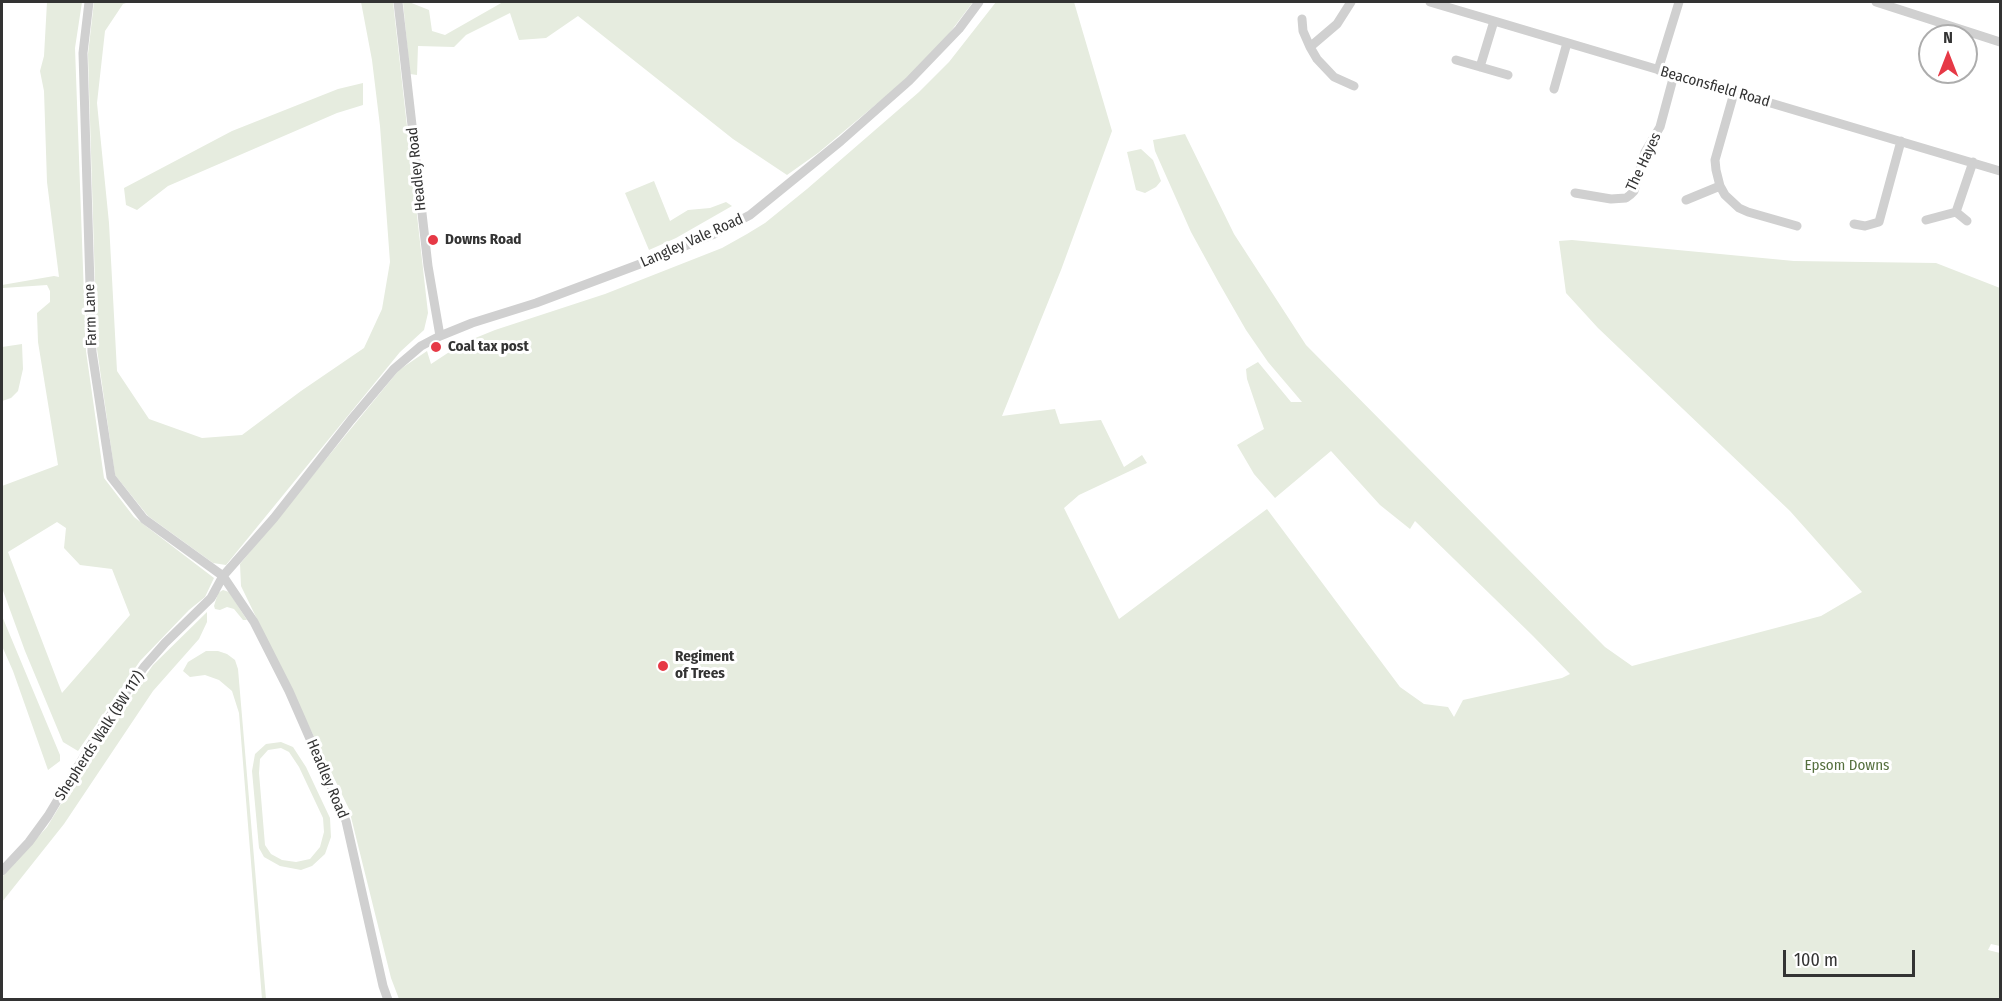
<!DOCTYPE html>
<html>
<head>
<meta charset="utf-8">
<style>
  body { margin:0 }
  #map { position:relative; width:2002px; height:1001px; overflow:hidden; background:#fff; font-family:"Fira Sans Condensed",sans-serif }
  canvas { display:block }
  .frame { position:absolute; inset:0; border:3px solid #333; pointer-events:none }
  .north { position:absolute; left:1918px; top:24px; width:60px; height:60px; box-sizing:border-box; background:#fff; border:2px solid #adadad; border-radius:50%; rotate:0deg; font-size:16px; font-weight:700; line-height:24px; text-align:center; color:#333 }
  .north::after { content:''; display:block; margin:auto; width:21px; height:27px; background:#e63946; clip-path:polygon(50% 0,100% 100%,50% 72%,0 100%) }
  .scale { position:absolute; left:1783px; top:950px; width:132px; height:27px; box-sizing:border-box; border:3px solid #333; border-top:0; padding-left:8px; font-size:18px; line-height:21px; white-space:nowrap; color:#333; -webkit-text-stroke:4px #fff; paint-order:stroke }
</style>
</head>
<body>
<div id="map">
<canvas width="2002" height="1001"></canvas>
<div class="frame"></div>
<div class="north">N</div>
<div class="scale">100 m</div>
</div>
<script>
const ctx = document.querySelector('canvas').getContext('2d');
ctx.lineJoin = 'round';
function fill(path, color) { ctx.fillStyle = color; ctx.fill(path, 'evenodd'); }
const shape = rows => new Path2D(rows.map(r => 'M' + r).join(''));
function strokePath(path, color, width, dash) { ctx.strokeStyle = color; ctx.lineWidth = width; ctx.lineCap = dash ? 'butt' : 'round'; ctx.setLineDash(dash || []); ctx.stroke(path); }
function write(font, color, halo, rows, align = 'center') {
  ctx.font = font + ' "Fira Sans Condensed",sans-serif'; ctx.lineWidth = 6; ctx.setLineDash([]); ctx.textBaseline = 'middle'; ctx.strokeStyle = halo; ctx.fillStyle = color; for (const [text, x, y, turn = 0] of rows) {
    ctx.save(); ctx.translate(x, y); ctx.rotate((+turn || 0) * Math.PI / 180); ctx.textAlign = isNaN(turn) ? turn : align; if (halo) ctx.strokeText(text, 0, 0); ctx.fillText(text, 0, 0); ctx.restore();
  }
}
fill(shape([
  [47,2,82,2,75,48,86,351,104,478,134,517,214,578,205,597,189,610,140,661,78,751,63,742,25,651,2,588,2,486,58,465,38,342,37,313,50,302,50,291,47,285,3,288,2,286,2,285,54,276,59,277,47,182,44,91,40,71,44,56],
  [57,522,66,528,64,548,80,565,112,569,130,615,62,693,8,552],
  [94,2,129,2,123,4,105,31,97,103,109,223,117,371,149,419,202,438,242,435,301,391,364,348,382,309,390,262,380,126,372,60,361,2,393,2,428,313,424,330,400,352,226,565,213,563,148,516,115,475,97,349,88,54],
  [403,2,409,2,429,10,432,31,445,35,503,2,973,2,939,47,898,86,818,153,787,175,733,139,578,16,546,38,519,40,510,13,466,35,454,47,418,46,417,75,410,74],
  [996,2,1074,2,1112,131,1061,270,1002,416,1055,409,1060,424,1101,420,1124,467,1142,455,1147,463,1079,495,1064,508,1119,619,1267,509,1400,687,1424,704,1448,707,1454,717,1463,700,1562,678,1570,674,1533,636,1415,521,1410,529,1380,505,1331,451,1275,498,1254,474,1237,445,1264,429,1247,379,1246,369,1258,362,1291,402,1302,402,1268,362,1246,330,1219,283,1191,232,1155,151,1153,140,1185,134,1234,234,1306,345,1605,647,1632,666,1821,616,1862,592,1790,511,1598,328,1566,293,1559,241,1572,240,1794,261,1936,263,2000,288,2000,946,1991,944,1988,950,2000,953,2000,999,399,999,391,978,349,809,241,586,240,564,399,370,427,351,431,364,463,343,495,330,605,294,722,248,747,234,765,223,807,189,919,92,949,62],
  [363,83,363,105,337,113,168,186,137,210,126,205,124,188,232,131,338,89],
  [1141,149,1153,160,1161,181,1156,187,1145,193,1136,190,1127,152],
  [654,181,670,221,688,210,710,208,726,202,732,206,676,238,649,250,625,193],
  [22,344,23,369,18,391,11,398,2,401,2,347],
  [223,590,229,592,247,620,243,620,234,609,227,607,220,610,215,609,214,606,218,593],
  [207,612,207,622,199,639,153,691,64,824,2,902,2,877,47,827,91,754,153,665],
  [2,616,60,755,60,761,48,770,13,671,2,646],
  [206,651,218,651,227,654,235,660,238,669,266,999,262,999,239,713,232,691,219,680,205,675,190,677,183,671,188,662],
  [281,742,293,747,306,767,330,818,331,837,325,854,312,866,301,870,280,866,264,857,259,848,252,771,255,754,266,744],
  [281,748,289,752,299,767,323,818,324,832,320,847,310,859,296,862,282,860,271,854,265,845,259,773,260,759,268,750]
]), '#e6ecdf');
strokePath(shape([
  [89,2,83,53,92,352,111,477,144,519,223,576,254,622,289,691,346,821,383,986,388,1000],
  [398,2,428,266,440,336],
  [1351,2,1337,24,1310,47,1317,59,1334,77,1354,86],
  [1430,2,2000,171],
  [1876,2,2000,42],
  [1302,19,1303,31,1310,47],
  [1456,60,1508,75],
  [1480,67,1494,21],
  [1658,70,1679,2],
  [1554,89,1567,43],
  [1734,93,1715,160,1716,170,1720,186,1725,195,1739,208,1748,212,1797,226],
  [1575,193,1611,199,1626,198,1630,195,1634,191,1645,152,1660,127,1674,75],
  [1686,200,1720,186],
  [1956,212,1967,221],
  [1926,220,1956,212,1973,162],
  [1854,224,1865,226,1879,222,1901,141],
  [2,871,29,842,48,816,98,733,144,667,165,643,211,598,223,576,274,518,351,420,394,369,421,346,440,336,472,323,536,303,648,261,714,234,750,215,841,141,909,81,959,29,979,2]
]), '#d0d0d0', 9);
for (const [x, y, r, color] of [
  [433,240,6,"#e63946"],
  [436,347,6,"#e63946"],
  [663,666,6,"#e63946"]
]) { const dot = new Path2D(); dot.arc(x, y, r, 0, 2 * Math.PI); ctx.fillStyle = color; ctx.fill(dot); strokePath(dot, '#fff', 2); }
write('15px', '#333', '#fff', [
  ["Beaconsfield Road",1715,87,16],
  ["The Hayes",1644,162,-65],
  ["Headley Road",417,169,-96],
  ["Langley Vale Road",692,241,-24],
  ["Farm Lane",91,315,-92],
  ["Shepherds Walk (BW 117)",100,736,-57],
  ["Headley Road",327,779,67]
]);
write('bold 15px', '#333', '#fff', [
  ["Downs Road",445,240],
  ["Coal tax post",448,347],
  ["Regiment",675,657],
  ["of Trees",675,674]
], 'left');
write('15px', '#56703f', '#fff', [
  ["Epsom Downs",1847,766]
]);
</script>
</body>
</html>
